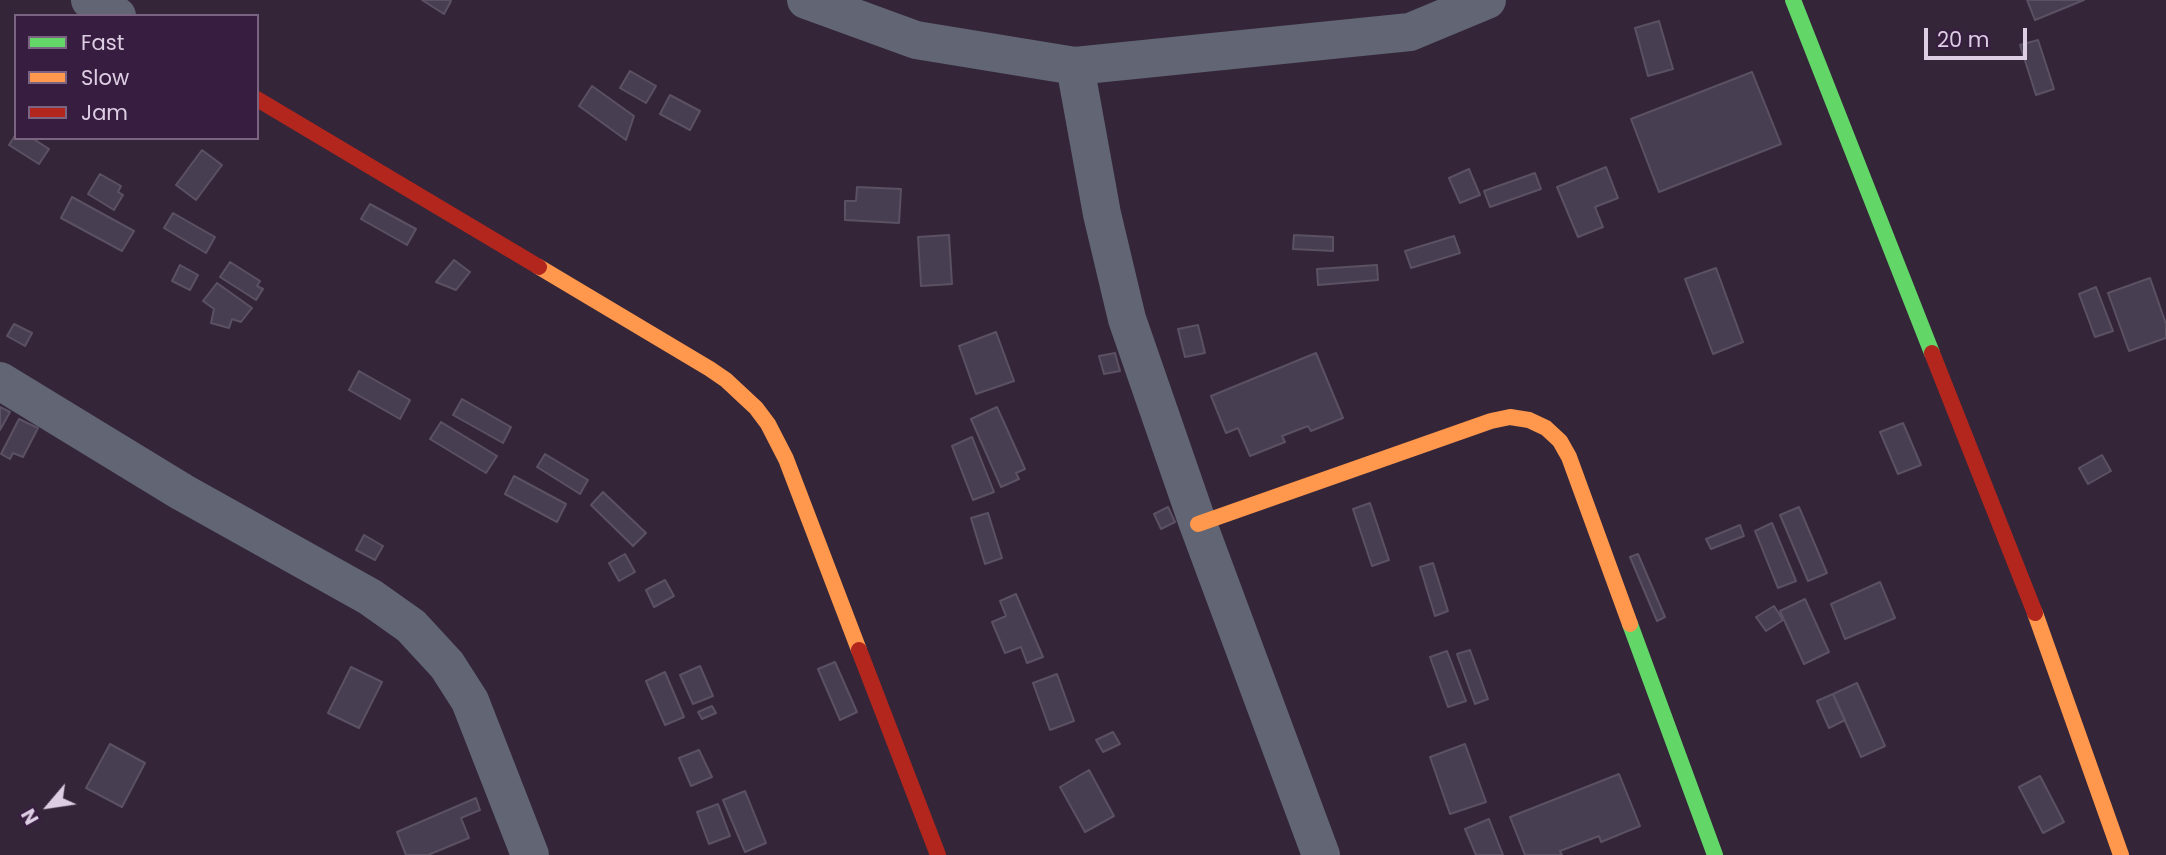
<!DOCTYPE html>
<html>
<head>
<meta charset="utf-8">
<style>
  body { margin:0 }
  #map { position:relative; width:2166px; height:855px; overflow:hidden; background:#342638; font-family:Poppins,sans-serif }
  canvas { display:block }
  .legend { position:absolute; left:14px; top:14px; width:245px; height:126px; box-sizing:border-box; background:#371e40; border:2px solid #7a6482; margin:0; padding:9px 12px; list-style:none; font-size:21px; color:#decee4 }
  .legend li { display:flex; align-items:center; gap:14px; height:35px }
  .legend b { width:35px; border:2px solid #7a6482 }
  .north { position:absolute; left:14px; top:771px; width:70px; height:70px; -webkit-text-stroke:5px #371e40; paint-order:stroke; rotate:241deg; font-size:19px; font-weight:700; line-height:28px; text-align:center; color:#decee4 }
  .north::after { content:''; display:block; margin:auto; width:24px; height:32px; background:#decee4; clip-path:polygon(50% 0,100% 100%,50% 72%,0 100%) }
  .scale { position:absolute; left:1924px; top:28px; width:103px; height:32px; box-sizing:border-box; border:4px solid #decee4; border-top:0; padding-left:9px; font-size:21px; line-height:24px; white-space:nowrap; color:#decee4; -webkit-text-stroke:5px #371e40; paint-order:stroke }
</style>
</head>
<body>
<div id="map">
<canvas width="2166" height="855"></canvas>
<ul class="legend">
<li><b style="height:9px;background:#63d668"></b>Fast</li>
<li><b style="height:9px;background:#ff974d"></b>Slow</li>
<li><b style="height:9px;background:#b3261e"></b>Jam</li>
</ul>
<div class="north">N</div>
<div class="scale">20 m</div>
</div>
<script>
const ctx = document.querySelector('canvas').getContext('2d');
ctx.lineJoin = 'round';
function fill(path, color) { ctx.fillStyle = color; ctx.fill(path, 'evenodd'); }
const shape = rows => new Path2D(rows.map(r => 'M' + r).join(''));
function strokePath(path, color, width, dash) { ctx.strokeStyle = color; ctx.lineWidth = width; ctx.lineCap = dash ? 'butt' : 'round'; ctx.setLineDash(dash || []); ctx.stroke(path); }
const building = shape([
  [422,0,450,0,451,1,444,14,422,0],
  [2027,0,2084,0,2035,20,2027,0],
  [1659,21,1673,69,1648,76,1635,28,1659,21],
  [2038,40,2054,89,2036,95,2020,45,2038,40],
  [630,71,656,86,646,103,620,88,630,71],
  [1752,72,1781,144,1659,192,1631,119,1752,72],
  [592,86,634,116,626,140,579,106,592,86],
  [670,95,700,111,690,130,660,114,670,95],
  [16,134,16,138,32,138,49,149,39,164,9,145,16,134],
  [202,150,222,165,196,200,176,185,202,150],
  [1606,167,1618,198,1595,207,1603,227,1578,237,1557,187,1606,167],
  [1469,169,1480,195,1460,203,1449,178,1469,169],
  [1535,173,1541,189,1490,207,1484,191,1535,173],
  [100,174,121,186,118,192,123,195,114,210,88,194,100,174],
  [857,187,901,189,899,223,845,220,845,201,856,201,857,187],
  [72,197,134,231,122,251,61,218,72,197],
  [370,204,416,229,407,245,361,219,370,204],
  [173,213,215,237,206,253,164,228,173,213],
  [949,235,952,284,921,286,918,237,949,235],
  [1294,235,1333,237,1333,251,1293,249,1294,235],
  [1454,236,1460,253,1411,268,1405,251,1454,236],
  [454,260,470,272,456,290,436,282,454,260],
  [230,262,260,281,257,286,263,289,256,300,220,277,230,262],
  [180,265,198,275,190,290,172,281,180,265],
  [1377,265,1378,280,1318,285,1317,269,1377,265],
  [1716,268,1743,342,1713,354,1685,279,1716,268],
  [2150,278,2166,324,2166,338,2129,351,2108,293,2150,278],
  [217,283,252,308,241,322,232,319,229,328,211,323,214,309,203,301,217,283],
  [2096,287,2113,331,2095,337,2079,294,2096,287],
  [14,324,32,333,25,346,7,336,14,324],
  [1198,325,1205,353,1185,357,1178,329,1198,325],
  [996,332,1014,381,976,394,959,346,996,332],
  [1115,353,1120,371,1104,374,1099,356,1115,353],
  [1316,353,1343,418,1311,431,1308,426,1282,436,1285,442,1250,456,1238,428,1226,433,1211,396,1316,353],
  [359,371,410,400,400,419,349,390,359,371],
  [462,399,511,427,503,443,453,415,462,399],
  [0,407,10,412,0,430,0,407],
  [997,407,1025,469,1016,473,1019,479,1001,487,971,419,997,407],
  [19,419,38,428,23,457,13,453,10,459,1,454,19,419],
  [441,422,497,456,486,473,430,439,441,422],
  [1903,423,1921,465,1898,474,1880,432,1903,423],
  [972,437,994,492,973,500,952,446,972,437],
  [545,454,588,480,580,494,537,467,545,454],
  [2102,455,2111,471,2088,484,2079,468,2102,455],
  [514,476,566,504,557,522,505,494,514,476],
  [603,492,646,533,633,546,591,505,603,492],
  [1370,503,1389,560,1372,566,1353,509,1370,503],
  [1168,507,1175,522,1161,529,1154,514,1168,507],
  [1799,507,1827,573,1808,581,1780,515,1799,507],
  [988,513,1002,558,985,564,971,518,988,513],
  [1772,523,1796,581,1778,588,1755,531,1772,523],
  [1740,525,1744,536,1711,549,1706,539,1740,525],
  [364,535,383,546,375,560,356,550,364,535],
  [625,554,635,572,619,581,609,563,625,554],
  [1638,554,1665,617,1657,621,1630,557,1638,554],
  [1433,563,1448,611,1435,616,1420,567,1433,563],
  [665,580,674,596,654,607,646,590,665,580],
  [1880,582,1895,618,1845,639,1831,604,1880,582],
  [1016,594,1043,657,1027,663,1021,647,1005,653,992,622,1006,616,1000,601,1016,594],
  [1805,599,1829,652,1804,664,1780,611,1805,599],
  [1774,606,1783,620,1766,631,1756,617,1774,606],
  [1470,650,1488,699,1475,704,1457,654,1470,650],
  [1447,651,1466,701,1448,707,1430,657,1447,651],
  [835,662,857,712,840,720,818,669,835,662],
  [700,666,713,696,693,704,680,675,700,666],
  [351,667,382,682,359,728,328,713,351,667],
  [665,672,684,717,665,725,646,681,665,672],
  [1057,674,1074,721,1050,730,1033,683,1057,674],
  [1857,683,1885,746,1861,757,1833,694,1857,683],
  [1833,694,1845,720,1829,728,1817,701,1833,694],
  [712,706,716,713,702,719,698,712,712,706],
  [1113,732,1120,744,1103,752,1096,740,1113,732],
  [110,744,145,763,122,807,86,788,110,744],
  [1465,744,1486,802,1450,814,1430,757,1465,744],
  [699,750,712,777,691,786,679,758,699,750],
  [1089,770,1114,816,1085,832,1060,787,1089,770],
  [1619,774,1640,826,1601,842,1599,836,1560,851,1562,855,1525,855,1510,817,1619,774],
  [2040,776,2064,822,2043,833,2019,787,2040,776],
  [745,791,766,843,745,852,723,800,745,791],
  [476,798,480,810,461,818,469,838,428,855,406,855,397,832,476,798],
  [718,804,730,836,709,844,697,812,718,804],
  [1489,819,1503,855,1476,855,1465,829,1489,819]
]);
fill(building, '#483e52');
strokePath(building, '#5a5162', 2);
strokePath(shape([
  [90,0,117,16],
  [806,0,916,40,1075,66,1410,32,1487,0],
  [1075,66,1102,214,1127,319,1198,524,1321,855],
  [0,381,182,492,370,597,411,626,447,665,470,701,530,855]
]), '#616574', 38);
strokePath(shape([
  [1793,0,1932,353],
  [1630,624,1715,855]
]), '#63d668', 16);
strokePath(shape([
  [539,267,710,369,726,380,756,408,768,424,786,459,859,650],
  [1198,524,1491,421,1510,417,1529,420,1546,428,1560,441,1569,457,1630,624],
  [2035,613,2121,855]
]), '#ff974d', 16);
strokePath(shape([
  [257,99,539,267],
  [1932,353,2035,613],
  [859,650,938,855]
]), '#b3261e', 16);
</script>
</body>
</html>
